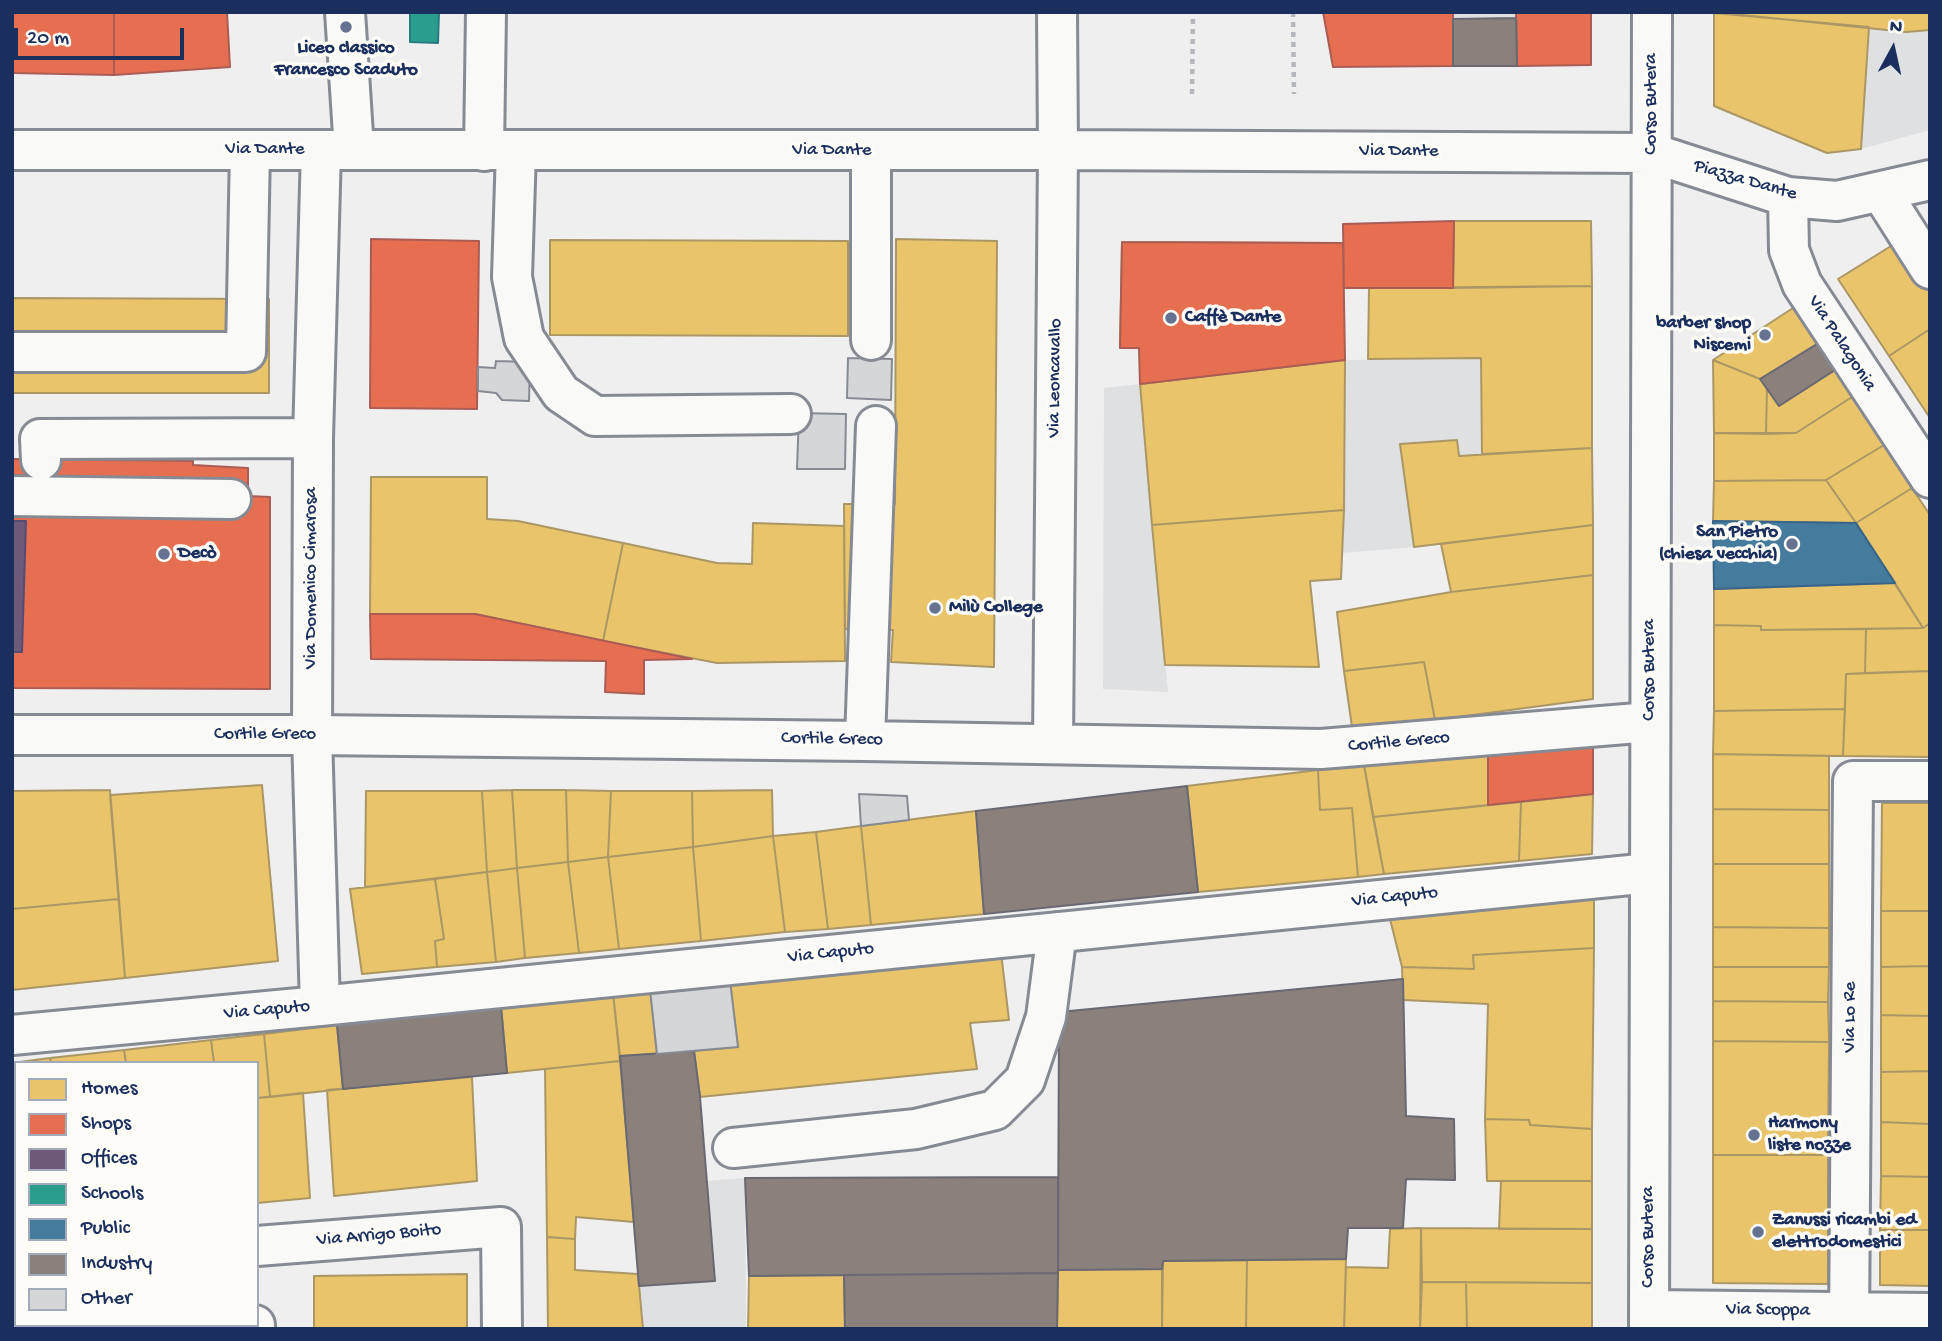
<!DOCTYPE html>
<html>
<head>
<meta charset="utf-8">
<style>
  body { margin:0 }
  #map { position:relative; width:1942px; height:1341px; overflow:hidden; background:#efefef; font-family:"Gochi Hand",sans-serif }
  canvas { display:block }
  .frame { position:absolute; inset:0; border:14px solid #1b2f5e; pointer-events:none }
  .legend { position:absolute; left:14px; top:1061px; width:245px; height:266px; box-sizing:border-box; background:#fdfcf7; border:2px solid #a3aaba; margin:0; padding:9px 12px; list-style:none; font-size:21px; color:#1b2f5e }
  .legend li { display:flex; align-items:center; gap:14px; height:35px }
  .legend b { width:35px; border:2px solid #a3aaba }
  .north { position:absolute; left:1858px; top:14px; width:70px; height:70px; -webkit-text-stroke:5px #fdfcf7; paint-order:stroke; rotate:8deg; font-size:19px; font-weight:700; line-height:28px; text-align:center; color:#1b2f5e }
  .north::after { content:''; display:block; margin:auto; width:24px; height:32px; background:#1b2f5e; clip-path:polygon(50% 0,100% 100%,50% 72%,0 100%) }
  .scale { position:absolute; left:14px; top:28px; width:170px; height:32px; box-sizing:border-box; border:4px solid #1b2f5e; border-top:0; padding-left:9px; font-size:21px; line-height:24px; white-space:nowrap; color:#1b2f5e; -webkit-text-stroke:5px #fdfcf7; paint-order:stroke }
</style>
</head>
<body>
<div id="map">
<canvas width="1942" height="1341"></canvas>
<div class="frame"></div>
<ul class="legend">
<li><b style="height:19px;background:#e9c46a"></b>Homes</li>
<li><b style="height:19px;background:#e76f51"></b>Shops</li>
<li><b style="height:19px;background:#6d597a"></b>Offices</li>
<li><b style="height:19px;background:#2a9d8f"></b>Schools</li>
<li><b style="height:19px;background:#457b9d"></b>Public</li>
<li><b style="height:19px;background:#8a817c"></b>Industry</li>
<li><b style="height:19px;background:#d5d6d8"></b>Other</li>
</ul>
<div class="north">N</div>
<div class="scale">20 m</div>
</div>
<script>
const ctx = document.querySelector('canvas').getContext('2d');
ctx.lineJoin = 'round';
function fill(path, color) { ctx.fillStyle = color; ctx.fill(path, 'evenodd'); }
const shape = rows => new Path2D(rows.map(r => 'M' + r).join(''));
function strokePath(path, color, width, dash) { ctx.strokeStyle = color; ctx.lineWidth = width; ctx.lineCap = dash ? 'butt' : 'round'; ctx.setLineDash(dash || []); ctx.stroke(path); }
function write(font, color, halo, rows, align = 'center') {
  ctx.font = font + ' "Gochi Hand",sans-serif'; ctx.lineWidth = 7; ctx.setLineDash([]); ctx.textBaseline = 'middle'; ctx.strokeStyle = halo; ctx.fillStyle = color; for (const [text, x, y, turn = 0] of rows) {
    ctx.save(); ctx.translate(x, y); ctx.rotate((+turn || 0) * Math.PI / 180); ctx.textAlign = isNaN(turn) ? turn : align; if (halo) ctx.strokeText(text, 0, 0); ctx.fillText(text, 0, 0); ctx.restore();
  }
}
fill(shape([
  [1453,12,1516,12,1516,18,1453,19],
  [1869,27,1906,32,1930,30,1930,130,1861,149],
  [1481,358,1482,454,1459,456,1456,440,1400,444,1414,547,1342,553,1344,510,1345,360],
  [1140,384,1152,525,1168,692,1103,689,1104,388],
  [745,1178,746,1329,643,1329,639,1286,715,1280,706,1181]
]), '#dee0e2');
const homes = shape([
  [1714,12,1930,12,1930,30,1906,32,1714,12],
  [1714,13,1869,27,1861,149,1827,153,1714,106,1714,13],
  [1454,221,1591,221,1592,286,1453,288,1454,221],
  [896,239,997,241,994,667,891,662,893,630,845,629,844,504,895,504,896,239],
  [550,240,848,241,848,336,550,335,550,240],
  [1899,241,1930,289,1930,329,1889,356,1838,279,1899,241],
  [1122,242,1331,243,1330,349,1120,348,1122,242],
  [1592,286,1592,448,1482,454,1481,358,1368,359,1369,288,1592,286],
  [12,298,269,299,269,393,12,393,12,298],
  [1793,308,1817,344,1760,379,1713,360,1793,308],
  [1930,329,1930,418,1889,356,1930,329],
  [1345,360,1344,510,1152,525,1140,384,1345,360],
  [1713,360,1760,379,1767,388,1766,434,1714,433,1713,360],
  [1835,370,1852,397,1796,433,1766,434,1767,388,1779,406,1835,370],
  [1852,397,1884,445,1826,480,1714,481,1714,433,1796,433,1852,397],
  [1457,440,1459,456,1592,448,1593,525,1414,547,1400,444,1457,440],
  [1884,445,1912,488,1856,523,1826,480,1884,445],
  [371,477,487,477,487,519,518,521,623,543,603,641,475,614,370,614,371,477],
  [1826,480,1856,523,1713,521,1714,481,1826,480],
  [1912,488,1930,515,1930,623,1923,628,1856,523,1912,488],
  [1344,510,1341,579,1310,581,1319,667,1165,665,1152,525,1344,510],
  [26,521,263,523,263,655,22,652,26,521],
  [753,523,844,526,845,661,717,663,603,641,623,543,717,563,752,564,753,523],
  [1593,525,1593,575,1451,592,1441,544,1593,525],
  [1862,566,1884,566,1895,583,1853,584,1862,566],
  [1593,575,1593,699,1435,720,1424,662,1344,671,1337,612,1451,592,1593,575],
  [1895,583,1923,628,1761,630,1761,626,1714,625,1714,589,1895,583],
  [1930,623,1930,671,1865,673,1866,629,1923,628,1930,623],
  [1714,625,1761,626,1761,630,1866,629,1865,673,1846,674,1845,709,1714,711,1714,625],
  [1424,662,1435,720,1353,734,1344,671,1424,662],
  [1930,671,1930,757,1843,756,1846,674,1930,671],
  [1845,709,1843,756,1713,754,1714,711,1845,709],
  [1488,750,1488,805,1373,817,1364,765,1488,750],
  [1713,754,1829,756,1829,810,1713,809,1713,754],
  [1364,765,1384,874,1358,877,1352,808,1320,810,1318,770,1364,765],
  [1318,770,1320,810,1352,808,1358,877,1198,892,1187,786,1318,770],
  [262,785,278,961,125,978,110,795,262,785],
  [110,790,119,899,12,909,12,791,110,790],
  [512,790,566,790,568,862,517,868,512,790],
  [512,790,517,868,487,872,482,791,512,790],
  [566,790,611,791,608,857,568,862,566,790],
  [772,790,773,836,693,847,692,791,772,790],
  [366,791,482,791,487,872,365,887,366,791],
  [611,791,692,791,693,847,608,857,611,791],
  [1593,794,1592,854,1519,861,1521,802,1593,794],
  [1521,802,1519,861,1384,874,1373,817,1521,802],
  [1882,803,1930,803,1930,911,1881,911,1882,803],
  [1713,809,1829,810,1829,864,1713,864,1713,809],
  [976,811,984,914,871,925,861,826,976,811],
  [861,826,871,925,828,929,816,832,861,826],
  [816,832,828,929,785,932,773,836,816,832],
  [773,836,785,932,701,941,693,847,773,836],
  [693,847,701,941,619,949,608,857,693,847],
  [608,857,619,949,579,953,568,862,608,857],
  [568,862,579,953,525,958,517,868,568,862],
  [1713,864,1829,864,1829,928,1713,927,1713,864],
  [517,868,525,958,496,962,487,872,517,868],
  [487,872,496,962,437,967,435,941,444,939,435,879,487,872],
  [435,879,444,939,435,941,437,967,362,974,350,889,435,879],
  [1594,890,1594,948,1473,955,1474,969,1402,967,1388,911,1594,890],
  [119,899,125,978,12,990,12,909,119,899],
  [1881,911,1930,911,1930,966,1881,967,1881,911],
  [1713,927,1829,928,1829,967,1713,967,1713,927],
  [1594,948,1592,1129,1530,1125,1529,1120,1485,1119,1488,1004,1403,1000,1402,967,1474,969,1473,955,1594,948],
  [1001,952,1009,1020,970,1023,977,1069,700,1097,694,1051,738,1047,730,981,1001,952],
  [1930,966,1930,1016,1881,1015,1881,967,1930,966],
  [1713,967,1829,967,1828,1002,1713,1001,1713,967],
  [650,989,657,1054,620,1056,613,993,650,989],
  [613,993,620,1061,507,1073,501,1006,613,993],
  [1713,1001,1828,1002,1829,1042,1713,1041,1713,1001],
  [1881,1015,1930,1016,1930,1071,1881,1072,1881,1015],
  [337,1025,343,1089,270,1097,264,1034,337,1025],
  [264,1034,270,1097,257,1098,257,1063,214,1063,211,1040,264,1034],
  [211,1040,214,1063,126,1063,124,1050,211,1040],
  [1713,1041,1829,1042,1828,1155,1713,1155,1713,1041],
  [124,1050,126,1063,51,1063,50,1058,124,1050],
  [50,1058,51,1063,16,1063,16,1123,12,1123,12,1063,50,1058],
  [620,1061,634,1222,576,1217,575,1239,547,1237,545,1069,620,1061],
  [1930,1071,1930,1124,1881,1122,1881,1072,1930,1071],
  [472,1077,477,1181,334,1196,327,1090,472,1077],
  [303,1093,310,1198,257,1203,257,1098,303,1093],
  [1485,1119,1529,1120,1530,1125,1592,1129,1592,1181,1487,1181,1485,1119],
  [1881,1122,1930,1124,1930,1177,1881,1176,1881,1122],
  [12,1123,16,1123,16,1228,12,1229,12,1123],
  [1713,1155,1828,1155,1828,1284,1713,1283,1713,1155],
  [1881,1176,1930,1177,1930,1230,1880,1230,1881,1176],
  [1501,1181,1592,1181,1592,1229,1499,1229,1501,1181],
  [1421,1228,1592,1229,1592,1283,1422,1282,1421,1228],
  [1421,1228,1420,1329,1344,1329,1346,1267,1388,1268,1390,1229,1421,1228],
  [1880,1230,1930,1230,1930,1286,1880,1285,1880,1230],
  [547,1237,575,1239,575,1270,638,1274,643,1329,548,1329,547,1237],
  [1346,1259,1344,1329,1246,1329,1247,1260,1346,1259],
  [1247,1260,1246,1329,1162,1329,1163,1261,1247,1260],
  [1162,1269,1162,1329,1057,1329,1058,1270,1162,1269],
  [467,1274,467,1329,314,1329,314,1276,467,1274],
  [844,1275,845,1329,748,1329,749,1276,844,1275],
  [1422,1282,1466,1282,1467,1329,1420,1329,1422,1282],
  [1466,1282,1592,1283,1592,1329,1467,1329,1466,1282],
  [12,1313,16,1313,16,1325,76,1325,76,1329,12,1329,12,1313],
  [116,1325,187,1325,187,1329,116,1329,116,1325]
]);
fill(homes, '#e9c46a');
strokePath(homes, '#ab9766', 2);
const shops = shape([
  [12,12,114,12,114,75,12,73,12,12],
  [114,12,227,12,230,67,114,75,114,12],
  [1323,12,1453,12,1453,66,1333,67,1323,12],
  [1516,12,1591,12,1591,65,1517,66,1516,12],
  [1454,221,1453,288,1344,288,1343,224,1454,221],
  [371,239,479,241,477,409,370,408,371,239],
  [1122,242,1343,243,1345,360,1140,384,1139,348,1120,348,1122,242],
  [12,459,193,461,193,465,248,468,248,496,270,497,270,689,12,688,12,459],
  [370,614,475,614,692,659,644,660,644,694,605,692,606,661,371,659,370,614],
  [1593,737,1593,794,1488,805,1488,750,1593,737]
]);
fill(shops, '#e76f51');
strokePath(shops, '#aa5c55', 2);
const offices = shape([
  [12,521,26,521,22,652,12,652,12,521]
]);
fill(offices, '#6d597a');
strokePath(offices, '#544c72', 2);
const schools = shape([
  [410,12,439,12,438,43,410,42,410,12]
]);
fill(schools, '#2a9d8f');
strokePath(schools, '#267c80', 2);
const public = shape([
  [1713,521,1856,523,1895,583,1714,589,1713,521]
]);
fill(public, '#457b9d');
strokePath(public, '#38648a', 2);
const industry = shape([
  [1516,18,1517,66,1453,66,1453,19,1516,18],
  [1817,344,1835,370,1779,406,1760,379,1817,344],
  [1187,786,1198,892,984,914,976,811,1187,786],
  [1403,979,1406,1116,1454,1119,1455,1180,1406,1179,1403,1228,1348,1228,1346,1259,1163,1261,1162,1269,1058,1270,1059,1012,1403,979],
  [501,1006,507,1073,343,1089,337,1025,501,1006],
  [694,1051,700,1097,715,1281,639,1286,620,1056,694,1051],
  [1058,1177,1058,1273,749,1276,745,1178,1058,1177],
  [1058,1273,1057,1329,845,1329,844,1275,1058,1273]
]);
fill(industry, '#8a817c');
strokePath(industry, '#696873', 2);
const building = shape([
  [848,358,892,359,891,400,847,398,848,358],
  [496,361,530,362,529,401,502,400,496,393,478,391,478,367,495,368,496,361],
  [799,413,846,414,845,469,797,469,799,413],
  [859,794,907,796,909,820,861,826,859,794],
  [730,981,738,1047,657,1054,650,989,730,981]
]);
fill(building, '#d5d6d8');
strokePath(building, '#868a93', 2);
const minor = shape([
  [345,12,354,150],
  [12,150,1058,150,1652,153,1788,197,1837,201,1930,180],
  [516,150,512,277,524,338,561,393,595,416,791,414],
  [484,151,486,12],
  [1881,192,1930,269],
  [1788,197,1789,250,1802,284,1930,478],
  [871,340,871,151],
  [12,352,246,352,250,150],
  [41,460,40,439,313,438],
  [12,496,231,499],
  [12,735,312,735,865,741,1321,749,1650,722],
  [865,741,876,426],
  [1053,743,1058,150,1057,12],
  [320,1006,312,735,313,438,321,150],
  [12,1035,320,1006,1650,873],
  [733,1148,916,1129,995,1110,1025,1080,1046,1017,1057,932],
  [257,1246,501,1227,502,1329],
  [12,1269,16,1269],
  [1649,1310,1930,1313],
  [255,1325,255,1329],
  [1649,1329,1652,12],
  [1849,1329,1853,781,1930,781]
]);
strokePath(minor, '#868a93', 44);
strokePath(shape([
  [1293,12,1294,94],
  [1192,94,1193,12]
]), '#b4b7bc', 4.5, [5, 5]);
strokePath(minor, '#f9f9f8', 38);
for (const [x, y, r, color] of [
  [346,27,7,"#657291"],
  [1171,318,7,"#657291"],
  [1765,335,7,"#657291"],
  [1792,544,7,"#657291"],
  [164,554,7,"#657291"],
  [935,608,7,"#657291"],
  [1754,1135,7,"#657291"],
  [1758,1232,7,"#657291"]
]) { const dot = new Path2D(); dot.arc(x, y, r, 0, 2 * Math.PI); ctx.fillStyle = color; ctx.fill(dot); strokePath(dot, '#fdfcf7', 2.5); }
write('bold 19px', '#1b2f5e', '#fdfcf7', [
  ["Liceo classico",346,49,"center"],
  ["Francesco Scaduto",346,71,"center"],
  ["Caffè Dante",1185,318],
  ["barber shop",1751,324,"right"],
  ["Niscemi",1751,346,"right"],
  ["San Pietro",1778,533,"right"],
  ["(chiesa vecchia)",1778,555,"right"],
  ["Decò",178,554],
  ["Milù College",949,608],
  ["Harmony",1768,1124],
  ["liste nozze",1768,1146],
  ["Zanussi ricambi ed",1772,1221],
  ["elettrodomestici",1772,1243]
], 'left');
write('19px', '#1b2f5e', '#fdfcf7', [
  ["Corso Butera",1652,104,-90],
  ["Via Dante",265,150],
  ["Via Dante",832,151],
  ["Via Dante",1399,152],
  ["Piazza Dante",1745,181,16],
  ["Via Palagonia",1841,344,57],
  ["Via Leoncavallo",1056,378,-89],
  ["Via Domenico Cimarosa",312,578,-90],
  ["Corso Butera",1650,670,-90],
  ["Cortile Greco",265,735],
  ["Cortile Greco",832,740,1],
  ["Cortile Greco",1399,743,-5],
  ["Via Caputo",1395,898,-6],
  ["Via Caputo",831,954,-6],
  ["Via Caputo",267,1011,-5],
  ["Via Lo Re",1851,1017,-90],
  ["Via Arrigo Boito",379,1236,-5],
  ["Corso Butera",1649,1237,-90],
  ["Via Scoppa",1768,1311,1]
]);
</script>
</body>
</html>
